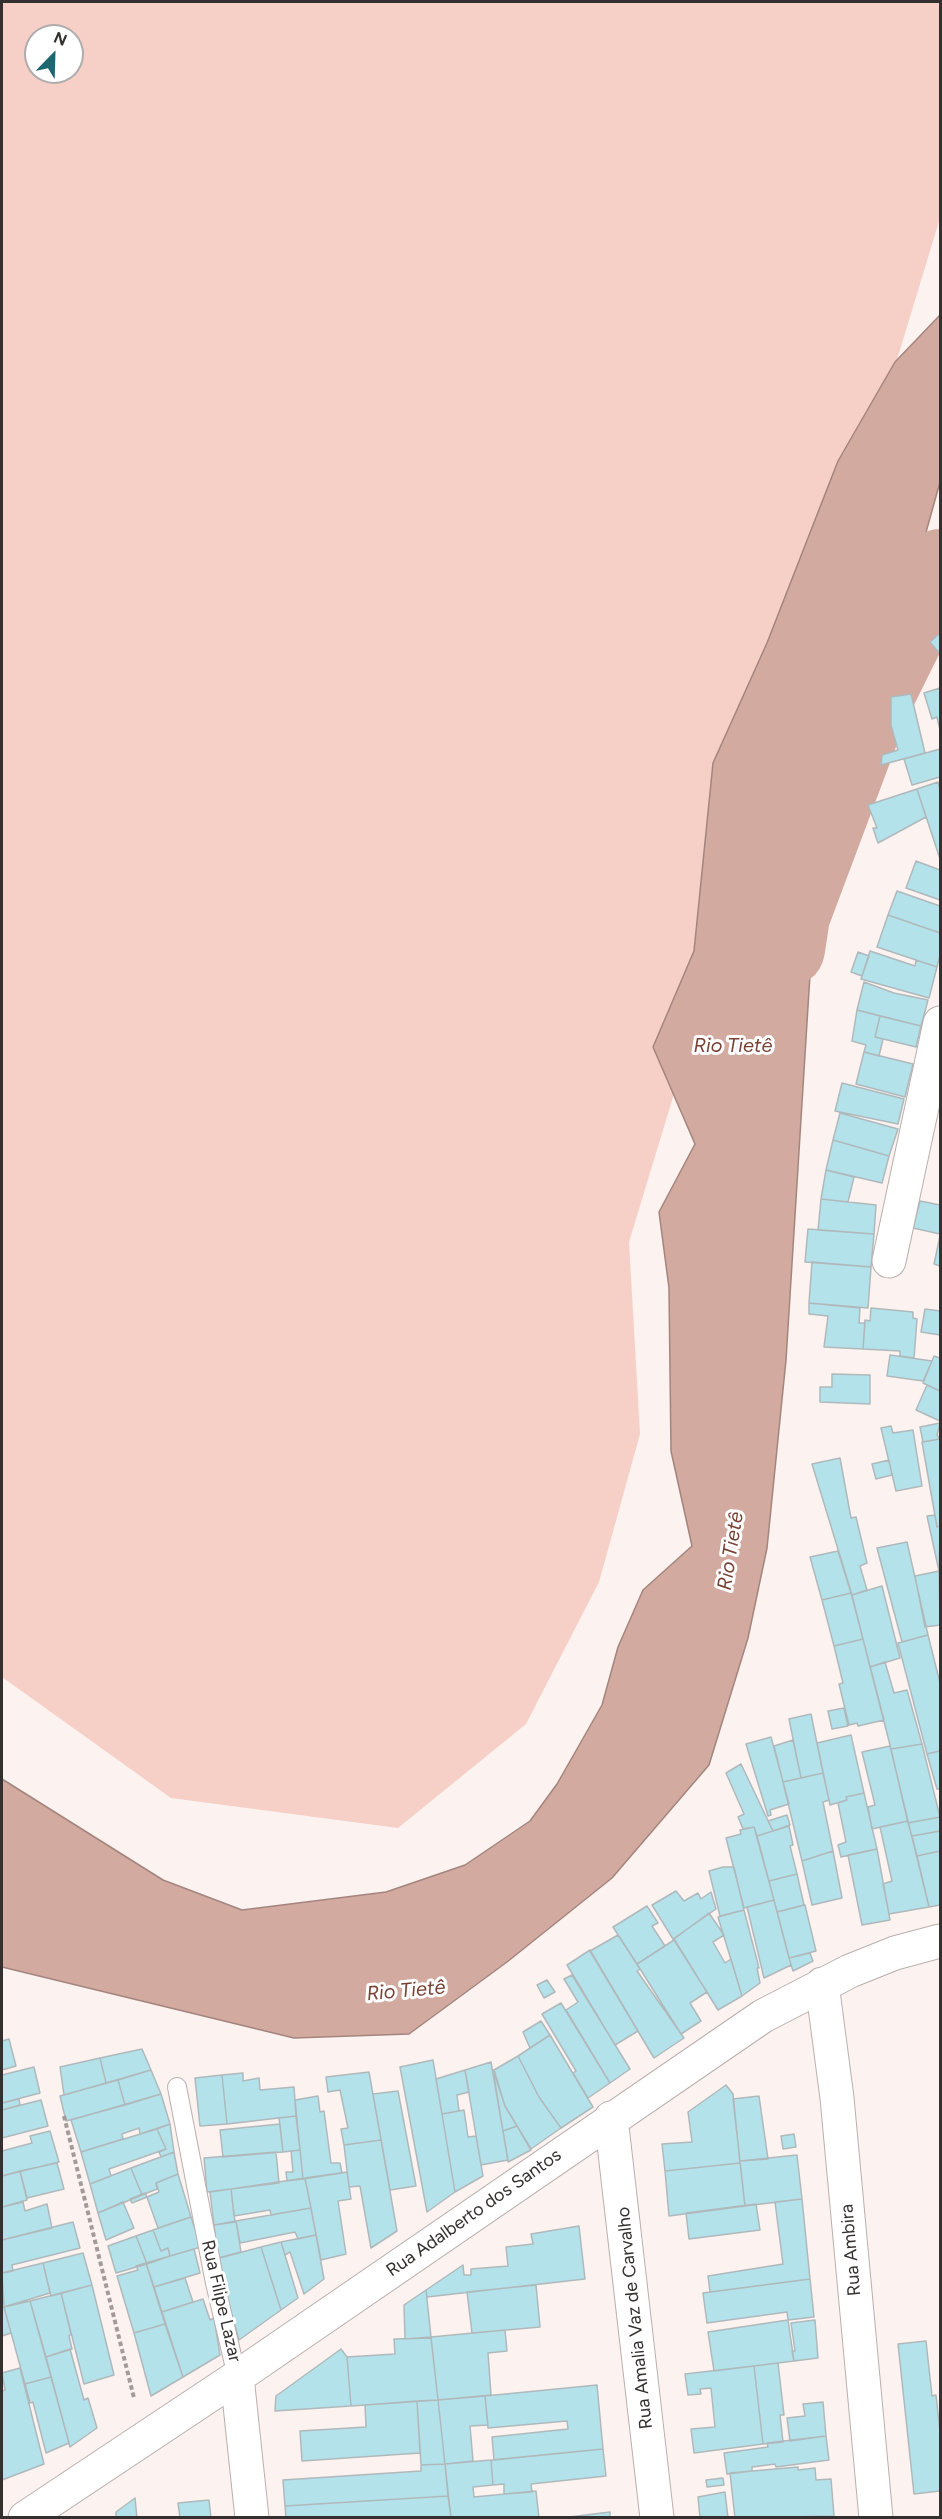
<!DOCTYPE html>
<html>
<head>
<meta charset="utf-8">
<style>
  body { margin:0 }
  #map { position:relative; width:942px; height:2519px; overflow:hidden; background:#fcf2f0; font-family:Figtree,sans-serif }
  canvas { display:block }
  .frame { position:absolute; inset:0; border:3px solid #34302f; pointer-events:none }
  .north { position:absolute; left:24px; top:24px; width:60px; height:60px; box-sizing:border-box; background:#fff; border:2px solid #aeacac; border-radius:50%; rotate:23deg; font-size:16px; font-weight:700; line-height:24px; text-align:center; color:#34302f }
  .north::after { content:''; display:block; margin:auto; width:21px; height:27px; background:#1d6773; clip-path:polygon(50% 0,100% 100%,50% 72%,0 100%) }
</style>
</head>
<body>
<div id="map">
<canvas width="942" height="2519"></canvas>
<div class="frame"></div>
<div class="north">N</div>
</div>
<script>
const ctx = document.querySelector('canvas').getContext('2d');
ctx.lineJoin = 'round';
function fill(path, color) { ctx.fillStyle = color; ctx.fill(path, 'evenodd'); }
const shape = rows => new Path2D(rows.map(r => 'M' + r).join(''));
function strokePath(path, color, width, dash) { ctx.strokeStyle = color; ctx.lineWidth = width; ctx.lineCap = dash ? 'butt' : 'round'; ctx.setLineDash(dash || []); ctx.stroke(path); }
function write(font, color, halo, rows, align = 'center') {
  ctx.font = font + ' Figtree,sans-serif'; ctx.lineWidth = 6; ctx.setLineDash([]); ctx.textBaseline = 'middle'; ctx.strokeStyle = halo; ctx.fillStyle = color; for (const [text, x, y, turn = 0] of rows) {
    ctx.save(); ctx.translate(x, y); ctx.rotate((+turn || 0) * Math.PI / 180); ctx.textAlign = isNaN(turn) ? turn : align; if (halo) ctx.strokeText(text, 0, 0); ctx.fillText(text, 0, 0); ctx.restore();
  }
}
fill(shape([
  [2,2,940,2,940,218,629,1242,640,1434,599,1582,526,1724,398,1828,171,1798,2,1677],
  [36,36,72,36,72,72,36,72]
]), '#f6cfc6');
const water = shape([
  [940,315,940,482,906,604,818,846,786,1360,767,1548,748,1638,709,1765,612,1878,507,1962,409,2034,294,2038,2,1967,2,1779,163,1880,242,1910,386,1892,465,1865,530,1821,557,1784,602,1705,618,1647,643,1590,692,1546,671,1451,669,1288,659,1212,695,1144,653,1047,694,951,713,763,767,643,838,461,895,362,940,315]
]);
fill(water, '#d2aaa0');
strokePath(water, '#a3857e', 1.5);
strokePath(shape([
  [787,949,792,916,870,708,940,567]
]), '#d2aaa0', 76);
const building = shape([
  [940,633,940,654,930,642,940,633],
  [940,688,940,730,937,717,932,719,924,693,940,688],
  [911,694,925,753,881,765,882,755,898,750,891,725,891,697,911,694],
  [940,749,940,777,912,785,904,759,940,749],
  [938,782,940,790,940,859,917,789,938,782],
  [917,789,926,817,878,843,873,828,877,828,868,805,917,789],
  [916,861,940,870,940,900,906,888,916,861],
  [897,891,940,906,940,933,888,915,897,891],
  [888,915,940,933,940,955,937,967,877,947,888,915],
  [870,951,915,966,916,960,937,967,929,998,861,979,870,951],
  [858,952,869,956,862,976,851,972,858,952],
  [864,982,894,993,928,1000,921,1026,857,1010,864,982],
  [857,1010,880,1016,875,1037,883,1039,879,1056,864,1052,866,1045,852,1041,857,1010],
  [880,1016,921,1026,916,1047,875,1037,880,1016],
  [864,1052,913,1064,905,1097,856,1084,864,1052],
  [842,1083,904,1099,898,1124,835,1111,842,1083],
  [840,1113,898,1129,889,1156,833,1140,840,1113],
  [833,1140,889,1156,882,1183,826,1170,833,1140],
  [826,1170,854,1177,848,1202,821,1199,826,1170],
  [821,1199,876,1205,874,1234,818,1230,821,1199],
  [920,1201,940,1205,940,1234,913,1228,920,1201],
  [808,1229,874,1234,871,1267,805,1262,808,1229],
  [940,1236,940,1266,934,1264,940,1236],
  [812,1262,871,1267,868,1308,809,1303,812,1262],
  [809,1303,860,1308,859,1323,865,1323,863,1349,824,1347,828,1316,809,1314,809,1303],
  [871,1308,913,1312,913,1318,917,1319,914,1358,900,1356,900,1351,863,1349,865,1320,870,1321,871,1308],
  [925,1309,940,1311,940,1335,921,1332,925,1309],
  [890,1355,932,1361,923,1381,887,1376,890,1355],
  [934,1356,940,1358,940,1391,923,1383,934,1356],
  [832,1374,870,1375,870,1404,820,1402,820,1387,832,1387,832,1374],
  [927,1385,940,1391,940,1421,916,1410,927,1385],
  [940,1423,937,1435,940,1439,923,1442,920,1427,940,1423],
  [891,1426,893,1433,913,1430,922,1486,896,1491,881,1428,891,1426],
  [940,1439,940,1526,937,1527,922,1442,940,1439],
  [840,1458,851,1518,856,1517,867,1563,860,1566,867,1590,852,1595,812,1464,840,1458],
  [889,1460,892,1475,876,1479,872,1464,889,1460],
  [935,1515,937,1527,940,1526,939,1571,927,1516,935,1515],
  [907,1542,928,1635,902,1642,877,1548,907,1542],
  [838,1551,851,1593,822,1600,810,1557,838,1551],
  [939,1571,940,1625,925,1627,915,1576,939,1571],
  [882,1586,900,1658,870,1667,852,1595,882,1586],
  [851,1593,863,1639,834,1646,822,1600,851,1593],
  [928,1635,940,1683,940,1751,927,1754,898,1643,928,1635],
  [863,1639,884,1720,858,1726,857,1723,849,1725,839,1684,843,1683,834,1646,863,1639],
  [885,1662,894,1693,907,1690,922,1744,891,1749,870,1667,885,1662],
  [844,1708,848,1726,832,1729,828,1711,844,1708],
  [811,1714,823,1773,801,1778,789,1719,811,1714],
  [851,1735,864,1793,846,1797,847,1800,830,1805,817,1743,851,1735],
  [771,1737,789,1804,770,1810,771,1815,768,1816,746,1744,771,1737],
  [793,1740,801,1778,783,1782,774,1746,793,1740],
  [922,1744,940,1817,908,1823,891,1749,922,1744],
  [890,1746,908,1821,872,1829,868,1807,875,1805,862,1752,890,1746],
  [940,1751,940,1789,937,1789,927,1754,940,1751],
  [741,1764,773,1831,757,1836,754,1827,743,1829,738,1817,744,1814,726,1773,741,1764],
  [823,1773,829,1800,823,1802,833,1851,802,1861,783,1782,823,1773],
  [864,1793,877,1849,841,1857,838,1845,846,1842,838,1803,847,1800,846,1797,864,1793],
  [787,1815,790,1825,773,1831,768,1821,787,1815],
  [940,1817,940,1831,912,1836,908,1823,940,1817],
  [908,1821,929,1907,889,1914,883,1884,892,1881,880,1827,908,1821],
  [789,1826,793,1845,790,1846,797,1874,769,1881,757,1836,789,1826],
  [754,1827,774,1900,744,1908,726,1838,741,1834,740,1830,754,1827],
  [940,1831,940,1851,917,1856,912,1836,940,1831],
  [877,1849,890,1920,862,1925,848,1855,877,1849],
  [833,1851,842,1898,812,1905,802,1861,833,1851],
  [940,1851,940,1905,929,1907,917,1856,940,1851],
  [723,1867,734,1867,744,1910,720,1916,709,1871,723,1867],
  [797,1874,804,1905,777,1912,769,1881,797,1874],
  [676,1891,684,1901,698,1893,701,1899,711,1892,716,1909,673,1939,652,1905,676,1891],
  [774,1900,791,1965,764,1978,747,1907,774,1900],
  [805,1905,816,1951,789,1958,777,1912,805,1905],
  [647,1906,658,1923,652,1926,665,1946,637,1964,613,1927,647,1906],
  [744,1910,759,1968,757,1968,760,1983,742,1996,718,1917,744,1910],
  [709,1913,724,1935,713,1942,725,1963,731,1959,742,1996,718,2010,674,1939,709,1913],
  [618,1935,640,1969,637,1971,684,2038,654,2058,590,1951,618,1935],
  [674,1940,707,1992,690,2003,701,2021,681,2034,637,1964,674,1940],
  [590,1950,638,2031,615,2045,567,1965,590,1950],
  [810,1953,813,1961,793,1971,789,1958,810,1953],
  [572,1975,630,2069,610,2083,566,2010,578,2002,564,1979,572,1975],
  [547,1980,555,1992,544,1998,537,1985,547,1980],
  [561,2003,610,2083,588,2098,573,2073,576,2071,542,2014,561,2003],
  [541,2021,550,2035,530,2048,523,2032,541,2021],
  [550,2035,593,2107,561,2128,539,2097,518,2056,550,2035],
  [9,2039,16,2066,2,2070,2,2041,9,2039],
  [142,2049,151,2070,106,2083,100,2058,142,2049],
  [518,2056,539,2097,561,2128,531,2149,505,2106,494,2070,518,2056],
  [100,2058,106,2083,64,2095,60,2067,100,2058],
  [433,2060,455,2192,427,2212,400,2067,433,2060],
  [491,2062,508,2160,481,2165,465,2070,491,2062],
  [34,2067,40,2093,2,2103,2,2075,34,2067],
  [151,2070,161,2094,125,2105,118,2080,151,2070],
  [465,2070,469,2092,457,2095,459,2111,442,2114,436,2079,465,2070],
  [493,2070,505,2106,517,2126,503,2131,493,2070],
  [369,2072,381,2140,344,2145,341,2129,348,2128,340,2090,328,2092,326,2077,369,2072],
  [243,2073,243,2081,259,2078,260,2090,294,2087,296,2116,227,2124,222,2075,243,2073],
  [222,2075,227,2124,200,2126,195,2078,222,2075],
  [118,2080,125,2105,66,2121,60,2096,118,2080],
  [726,2085,733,2094,740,2163,665,2171,662,2144,692,2142,688,2112,726,2085],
  [398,2091,416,2186,390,2190,373,2094,398,2091],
  [161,2094,170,2124,140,2134,139,2128,122,2134,123,2139,81,2152,71,2120,161,2094],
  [318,2096,320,2112,324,2111,331,2163,340,2163,342,2173,303,2179,295,2100,318,2096],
  [759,2096,768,2159,740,2161,733,2099,759,2096],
  [19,2099,20,2105,2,2110,2,2103,19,2099],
  [41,2100,48,2126,2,2138,2,2110,41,2100],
  [464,2110,468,2137,476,2136,483,2176,455,2192,442,2114,464,2110],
  [296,2116,300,2150,283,2152,279,2118,296,2116],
  [170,2124,174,2152,161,2157,159,2152,166,2149,157,2129,170,2124],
  [280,2124,283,2152,223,2157,220,2130,280,2124],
  [517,2126,531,2150,508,2162,503,2131,517,2126],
  [157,2129,166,2149,109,2169,111,2176,90,2184,81,2152,157,2129],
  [50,2131,59,2162,2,2176,2,2151,32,2143,30,2136,50,2131],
  [794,2134,796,2147,783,2149,781,2136,794,2134],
  [381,2140,397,2231,371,2248,360,2186,349,2187,344,2145,381,2140],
  [300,2150,303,2179,287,2181,286,2172,293,2172,291,2151,300,2150],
  [174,2152,178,2174,156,2183,157,2189,142,2195,131,2168,174,2152],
  [276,2152,279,2183,207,2192,204,2158,276,2152],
  [797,2155,802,2199,745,2206,740,2161,797,2155],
  [57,2163,64,2189,27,2198,20,2171,57,2163],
  [740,2163,745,2206,669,2216,665,2171,740,2163],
  [131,2168,142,2195,98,2213,90,2184,131,2168],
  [20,2171,27,2200,2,2207,2,2176,20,2171],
  [347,2172,351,2199,338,2201,346,2254,321,2260,305,2178,347,2172],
  [178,2174,191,2217,158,2228,147,2197,159,2192,156,2183,178,2174],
  [305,2178,311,2208,271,2215,270,2210,234,2216,231,2189,305,2178],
  [231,2189,235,2222,214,2225,210,2192,231,2189],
  [145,2193,147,2197,132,2203,130,2199,145,2193],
  [802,2199,810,2279,710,2292,708,2276,783,2264,775,2202,802,2199],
  [23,2202,25,2211,47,2204,52,2228,2,2240,2,2207,23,2202],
  [123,2202,134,2228,106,2240,98,2213,123,2202],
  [756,2204,760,2230,689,2239,686,2213,756,2204],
  [311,2208,316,2235,298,2239,295,2232,240,2243,236,2221,311,2208],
  [191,2217,201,2247,170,2256,168,2248,161,2251,153,2230,191,2217],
  [236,2221,241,2252,218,2258,214,2225,236,2221],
  [73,2222,80,2248,12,2265,13,2271,2,2273,2,2240,73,2222],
  [579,2226,585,2279,427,2297,426,2290,463,2265,464,2275,471,2275,471,2269,508,2266,506,2247,533,2244,531,2234,579,2226],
  [153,2230,161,2251,168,2248,170,2256,147,2264,136,2236,153,2230],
  [316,2235,324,2279,304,2294,290,2252,285,2255,281,2242,316,2235],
  [136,2236,147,2264,116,2273,108,2246,136,2236],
  [281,2242,298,2298,281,2310,261,2247,281,2242],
  [261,2247,281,2310,239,2340,216,2259,261,2247],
  [194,2249,200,2273,154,2287,146,2263,194,2249],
  [83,2253,92,2285,51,2296,43,2263,83,2253],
  [43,2263,50,2293,4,2307,2,2273,43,2263],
  [146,2263,165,2324,134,2333,117,2276,138,2270,136,2266,146,2263],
  [185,2278,193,2302,162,2312,154,2287,185,2278],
  [810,2279,814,2317,788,2320,787,2312,707,2323,703,2293,810,2279],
  [92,2285,114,2375,84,2384,61,2293,92,2285],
  [536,2285,540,2327,472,2333,467,2292,536,2285],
  [426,2290,431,2337,405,2339,404,2305,426,2290],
  [61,2293,71,2334,69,2336,72,2349,46,2357,30,2301,61,2293],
  [203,2299,210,2320,214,2318,220,2355,183,2377,162,2312,203,2299],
  [30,2301,51,2377,25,2384,4,2307,30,2301],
  [4,2307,11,2333,2,2336,2,2308,4,2307],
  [788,2320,794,2361,714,2371,708,2332,788,2320],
  [815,2320,818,2358,794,2361,792,2351,795,2351,791,2323,815,2320],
  [165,2324,183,2377,151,2396,134,2333,165,2324],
  [505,2330,507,2351,488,2353,491,2395,438,2400,431,2337,505,2330],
  [431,2338,438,2400,351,2406,347,2357,395,2354,394,2339,431,2338],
  [926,2341,932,2396,936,2395,940,2432,940,2491,914,2494,898,2344,926,2341],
  [70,2349,84,2400,88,2398,97,2428,70,2447,46,2357,70,2349],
  [341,2349,347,2357,351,2406,275,2411,276,2396,341,2349],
  [778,2363,784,2415,780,2415,783,2442,763,2444,754,2366,778,2363],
  [754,2366,763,2444,694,2453,691,2429,715,2427,711,2388,700,2389,701,2394,688,2395,685,2374,754,2366],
  [20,2368,44,2464,2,2480,2,2391,5,2390,2,2373,20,2368],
  [51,2377,69,2443,46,2453,33,2402,30,2403,25,2384,51,2377],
  [597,2385,603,2449,494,2460,492,2437,568,2429,567,2421,488,2428,485,2396,597,2385],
  [485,2396,488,2425,470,2426,473,2461,445,2464,438,2400,485,2396],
  [438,2400,445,2464,421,2465,417,2401,438,2400],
  [417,2401,420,2453,302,2461,300,2431,366,2427,365,2405,417,2401],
  [823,2402,826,2436,790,2441,787,2418,805,2416,803,2404,823,2402],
  [826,2436,829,2460,776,2467,775,2464,752,2467,752,2471,727,2474,724,2453,768,2447,767,2443,826,2436],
  [603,2449,606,2476,531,2484,532,2492,504,2494,504,2484,493,2485,491,2460,603,2449],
  [491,2460,493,2485,473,2487,474,2497,536,2491,539,2518,451,2518,445,2464,491,2460],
  [445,2464,448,2496,285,2506,283,2480,421,2471,421,2465,445,2464],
  [798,2467,798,2470,815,2468,816,2480,831,2479,834,2516,735,2518,730,2473,798,2467],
  [723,2478,724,2485,707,2487,706,2480,723,2478],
  [725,2492,728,2518,700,2518,698,2497,725,2492],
  [448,2496,451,2518,286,2518,285,2506,448,2496],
  [135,2498,137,2518,116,2518,116,2512,135,2498],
  [209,2500,211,2518,180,2518,178,2503,209,2500],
  [610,2512,610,2518,561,2518,610,2512]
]);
fill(building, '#b4e2eb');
strokePath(building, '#afb9bb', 1.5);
const lane = shape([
  [177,2087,215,2283,237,2377]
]);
const street = shape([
  [889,1261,940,1023],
  [822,1984,837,2098,876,2518],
  [611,2118,657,2518],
  [237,2377,252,2518],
  [25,2518,237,2377,763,2016,850,1971,895,1953,940,1941]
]);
strokePath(lane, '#b9afad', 20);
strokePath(street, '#b9afad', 35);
strokePath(shape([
  [64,2116,134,2398]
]), '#a29b99', 4, [4.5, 3]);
strokePath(lane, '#fff', 18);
strokePath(street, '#fff', 33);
write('18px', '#34302f', '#fff', [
  ["Rua Adalberto dos Santos",474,2213,-35],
  ["Rua Ambira",851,2250,-95],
  ["Rua Filipe Lazar",221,2301,77],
  ["Rua Amalia Vaz de Carvalho",635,2318,-96]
]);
write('italic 20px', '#784134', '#fff', [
  ["Rio Tietê",733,1046],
  ["Rio Tietê",731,1551,-81],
  ["Rio Tietê",406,1991,-5]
]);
</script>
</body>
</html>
